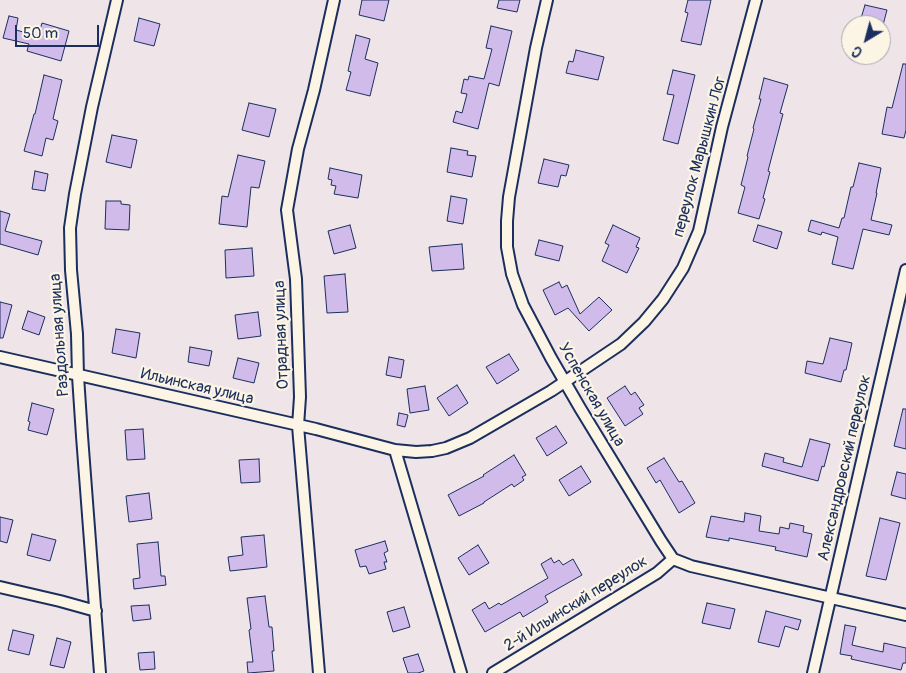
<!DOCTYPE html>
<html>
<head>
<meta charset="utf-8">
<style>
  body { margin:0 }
  #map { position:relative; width:906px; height:673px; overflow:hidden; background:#efe4e7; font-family:Pangolin,sans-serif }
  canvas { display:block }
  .north { position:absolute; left:841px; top:15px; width:50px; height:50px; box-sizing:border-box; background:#fcf5e5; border:1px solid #a2a6af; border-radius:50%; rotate:217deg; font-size:14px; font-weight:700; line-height:20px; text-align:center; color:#1b2f5e }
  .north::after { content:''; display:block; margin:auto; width:18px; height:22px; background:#1b2f5e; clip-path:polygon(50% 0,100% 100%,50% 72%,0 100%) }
  .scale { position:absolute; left:15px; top:25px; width:84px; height:22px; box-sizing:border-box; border:2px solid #1b2f5e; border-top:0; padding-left:6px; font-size:15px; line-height:18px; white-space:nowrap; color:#1b2f5e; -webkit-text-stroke:4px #fcf5e5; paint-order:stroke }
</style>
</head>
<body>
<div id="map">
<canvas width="906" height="673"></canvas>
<div class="north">С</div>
<div class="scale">50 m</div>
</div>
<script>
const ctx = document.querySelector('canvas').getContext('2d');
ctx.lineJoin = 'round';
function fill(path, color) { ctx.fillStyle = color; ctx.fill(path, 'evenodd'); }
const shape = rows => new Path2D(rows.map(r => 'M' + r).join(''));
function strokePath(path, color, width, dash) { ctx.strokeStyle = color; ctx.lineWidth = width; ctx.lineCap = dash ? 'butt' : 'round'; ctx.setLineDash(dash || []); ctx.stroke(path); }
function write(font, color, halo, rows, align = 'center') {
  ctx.font = font + ' Pangolin,sans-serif'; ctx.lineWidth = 4.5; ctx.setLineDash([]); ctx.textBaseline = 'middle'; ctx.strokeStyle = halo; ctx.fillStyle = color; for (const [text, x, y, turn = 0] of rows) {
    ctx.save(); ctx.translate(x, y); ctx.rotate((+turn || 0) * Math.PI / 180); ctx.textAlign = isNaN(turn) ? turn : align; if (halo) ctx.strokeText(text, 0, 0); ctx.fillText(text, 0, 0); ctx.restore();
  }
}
const building = shape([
  [362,0,389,0,384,21,359,15,362,0],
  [499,0,520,0,517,12,497,8,499,0],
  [688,0,711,0,701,45,681,41,688,13,685,12,688,0],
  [865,5,887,10,883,25,859,25,865,5],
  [9,16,18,18,16,30,38,36,42,23,69,31,61,61,27,51,29,44,3,38,9,16],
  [139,18,160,24,154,46,134,41,139,18],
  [491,26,512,31,499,86,489,83,478,129,453,122,456,111,462,113,467,94,461,93,464,79,468,80,469,76,484,79,492,49,486,48,491,26],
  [356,35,370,39,365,59,378,63,370,96,346,90,351,72,348,71,356,35],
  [576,50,604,57,598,80,566,73,569,61,573,62,576,50],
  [903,64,906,64,906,130,904,138,882,134,887,107,892,108,903,64],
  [673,70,695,75,678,144,663,140,674,95,667,94,673,70],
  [44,75,62,80,53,119,58,121,53,140,46,138,42,156,24,151,34,114,35,114,44,75],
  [764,78,788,85,780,113,783,114,768,171,770,172,763,198,765,199,759,219,738,213,745,187,741,185,748,157,747,156,754,129,753,128,761,99,759,99,764,78],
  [249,103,276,109,269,137,242,130,249,103],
  [112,135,137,140,131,168,106,162,112,135],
  [451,148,468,151,467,155,476,156,472,177,447,172,451,148],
  [238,155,265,161,259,188,251,187,247,227,219,224,222,196,228,197,238,155],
  [544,159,569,165,566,176,561,175,558,187,538,183,544,159],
  [859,163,881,168,876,193,877,193,871,220,892,225,889,235,863,229,853,269,832,264,838,237,822,232,821,235,808,231,811,220,839,228,842,218,844,218,851,187,853,187,859,163],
  [330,168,362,175,358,198,334,194,336,186,331,185,332,180,328,179,330,168],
  [35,171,48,174,45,191,32,189,35,171],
  [451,196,467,199,463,224,447,221,451,196],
  [106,201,121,201,121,204,130,205,129,230,105,229,106,201],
  [0,211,10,214,5,231,42,241,38,255,0,244,0,211],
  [350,225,356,248,334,254,328,231,350,225],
  [613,225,640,238,636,247,639,248,627,273,602,261,609,245,605,243,613,225],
  [758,225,782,232,777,249,753,241,758,225],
  [539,240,563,246,559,261,535,255,539,240],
  [462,244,464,269,432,271,429,247,462,244],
  [252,248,254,276,226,278,225,250,252,248],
  [345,274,348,312,327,313,324,276,345,274],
  [559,282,562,288,567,285,580,314,599,297,612,310,589,331,568,308,555,315,543,290,559,282],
  [0,302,12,305,3,338,0,338,0,302],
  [28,311,45,317,39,335,22,329,28,311],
  [258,312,261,336,238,339,235,315,258,312],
  [116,329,140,333,136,358,112,353,116,329],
  [830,338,852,343,846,370,844,370,841,382,805,373,807,361,823,364,830,338],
  [190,347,212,351,209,366,188,362,190,347],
  [509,354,519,370,497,384,486,367,509,354],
  [389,357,404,360,401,378,386,375,389,357],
  [238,358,259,363,254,383,233,378,238,358],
  [457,385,468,403,449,416,437,398,457,385],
  [425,386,429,410,410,413,407,389,425,386],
  [625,386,631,395,635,392,644,405,639,408,643,414,625,426,607,398,625,386],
  [32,403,54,409,47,435,28,430,30,422,28,421,32,403],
  [903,409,906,409,906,449,894,446,903,409],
  [399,413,408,415,405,427,397,425,399,413],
  [556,426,567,443,547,456,536,438,556,426],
  [143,429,145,459,127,460,125,430,143,429],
  [810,439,830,444,824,467,822,466,818,481,762,466,765,453,784,458,783,462,802,467,810,439],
  [514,455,526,475,522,477,524,480,514,487,512,484,484,502,484,503,459,516,448,495,484,476,483,475,514,455],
  [664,458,679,482,682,481,695,503,679,513,660,480,656,483,647,468,664,458],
  [259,459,260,482,241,483,239,460,259,459],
  [581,466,591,482,569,496,559,480,581,466],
  [897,472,906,474,906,499,891,495,897,472],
  [149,493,152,519,129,522,126,496,149,493],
  [745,513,761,516,759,531,779,534,780,527,789,529,790,523,804,526,803,532,812,534,807,557,775,550,776,547,729,538,729,541,706,537,711,516,744,522,745,513],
  [0,517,13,520,7,543,0,541,0,517],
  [880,518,900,523,886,580,866,576,880,518],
  [32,534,56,540,50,561,27,555,32,534],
  [264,535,267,567,230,571,228,557,243,555,241,537,264,535],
  [385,541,388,551,384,553,387,562,384,562,386,569,369,574,366,566,360,567,355,550,385,541],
  [158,542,161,576,165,576,166,585,134,589,133,579,140,578,137,544,158,542],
  [478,545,489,563,469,575,458,558,478,545],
  [551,558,554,563,559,560,563,565,573,559,582,575,545,596,548,602,523,617,520,612,485,632,472,610,485,602,489,609,499,603,501,605,548,578,541,564,551,558],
  [265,596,269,627,272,627,274,651,272,651,274,671,248,673,247,662,253,662,249,630,251,629,247,598,265,596],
  [707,603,735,609,730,629,702,623,707,603],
  [149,605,151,619,133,621,131,606,149,605],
  [404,607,410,627,393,632,387,612,404,607],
  [766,611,801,620,798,630,785,626,779,647,758,642,766,611],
  [845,625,856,627,852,645,883,652,884,643,906,648,906,663,903,663,901,670,851,659,852,656,840,654,845,625],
  [13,630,34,635,29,655,8,650,13,630],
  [57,638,71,642,64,668,50,665,57,638],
  [154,652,155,669,140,670,138,653,154,652],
  [418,654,424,671,418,673,408,673,403,658,418,654]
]);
fill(building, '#d0bbeb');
strokePath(building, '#1b2f5e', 1);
const minor = shape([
  [547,0,536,48,509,197,507,221,507,247,512,274,523,305,551,358,580,408,661,541,673,559,691,566,906,615],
  [0,357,316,429,395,450,416,452,432,451,446,448,470,438,551,391,621,344,644,322,663,299,683,268,699,231,722,127,756,0],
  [395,450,461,673],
  [0,587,60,601,96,611],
  [100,673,82,436,78,376,77,334,71,270,70,228,75,194,92,107,117,0],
  [319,673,298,426,300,397,296,279,287,210,298,149,314,90,334,0],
  [493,673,657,573,673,559],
  [813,673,906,270]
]);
strokePath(minor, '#1b2f5e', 14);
strokePath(minor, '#fcf5e5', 10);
write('16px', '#1b2f5e', '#fcf5e5', [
  ["переулок Марышкин Лог",700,157,-75],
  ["Раздольная улица",60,335,-94],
  ["Отрадная улица",282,335,-92],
  ["Ильинская улица",197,387,13],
  ["Успенская улица",591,395,60],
  ["Александровский переулок",845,468,-77],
  ["2-й Ильинский переулок",576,604,-32]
]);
</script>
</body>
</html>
